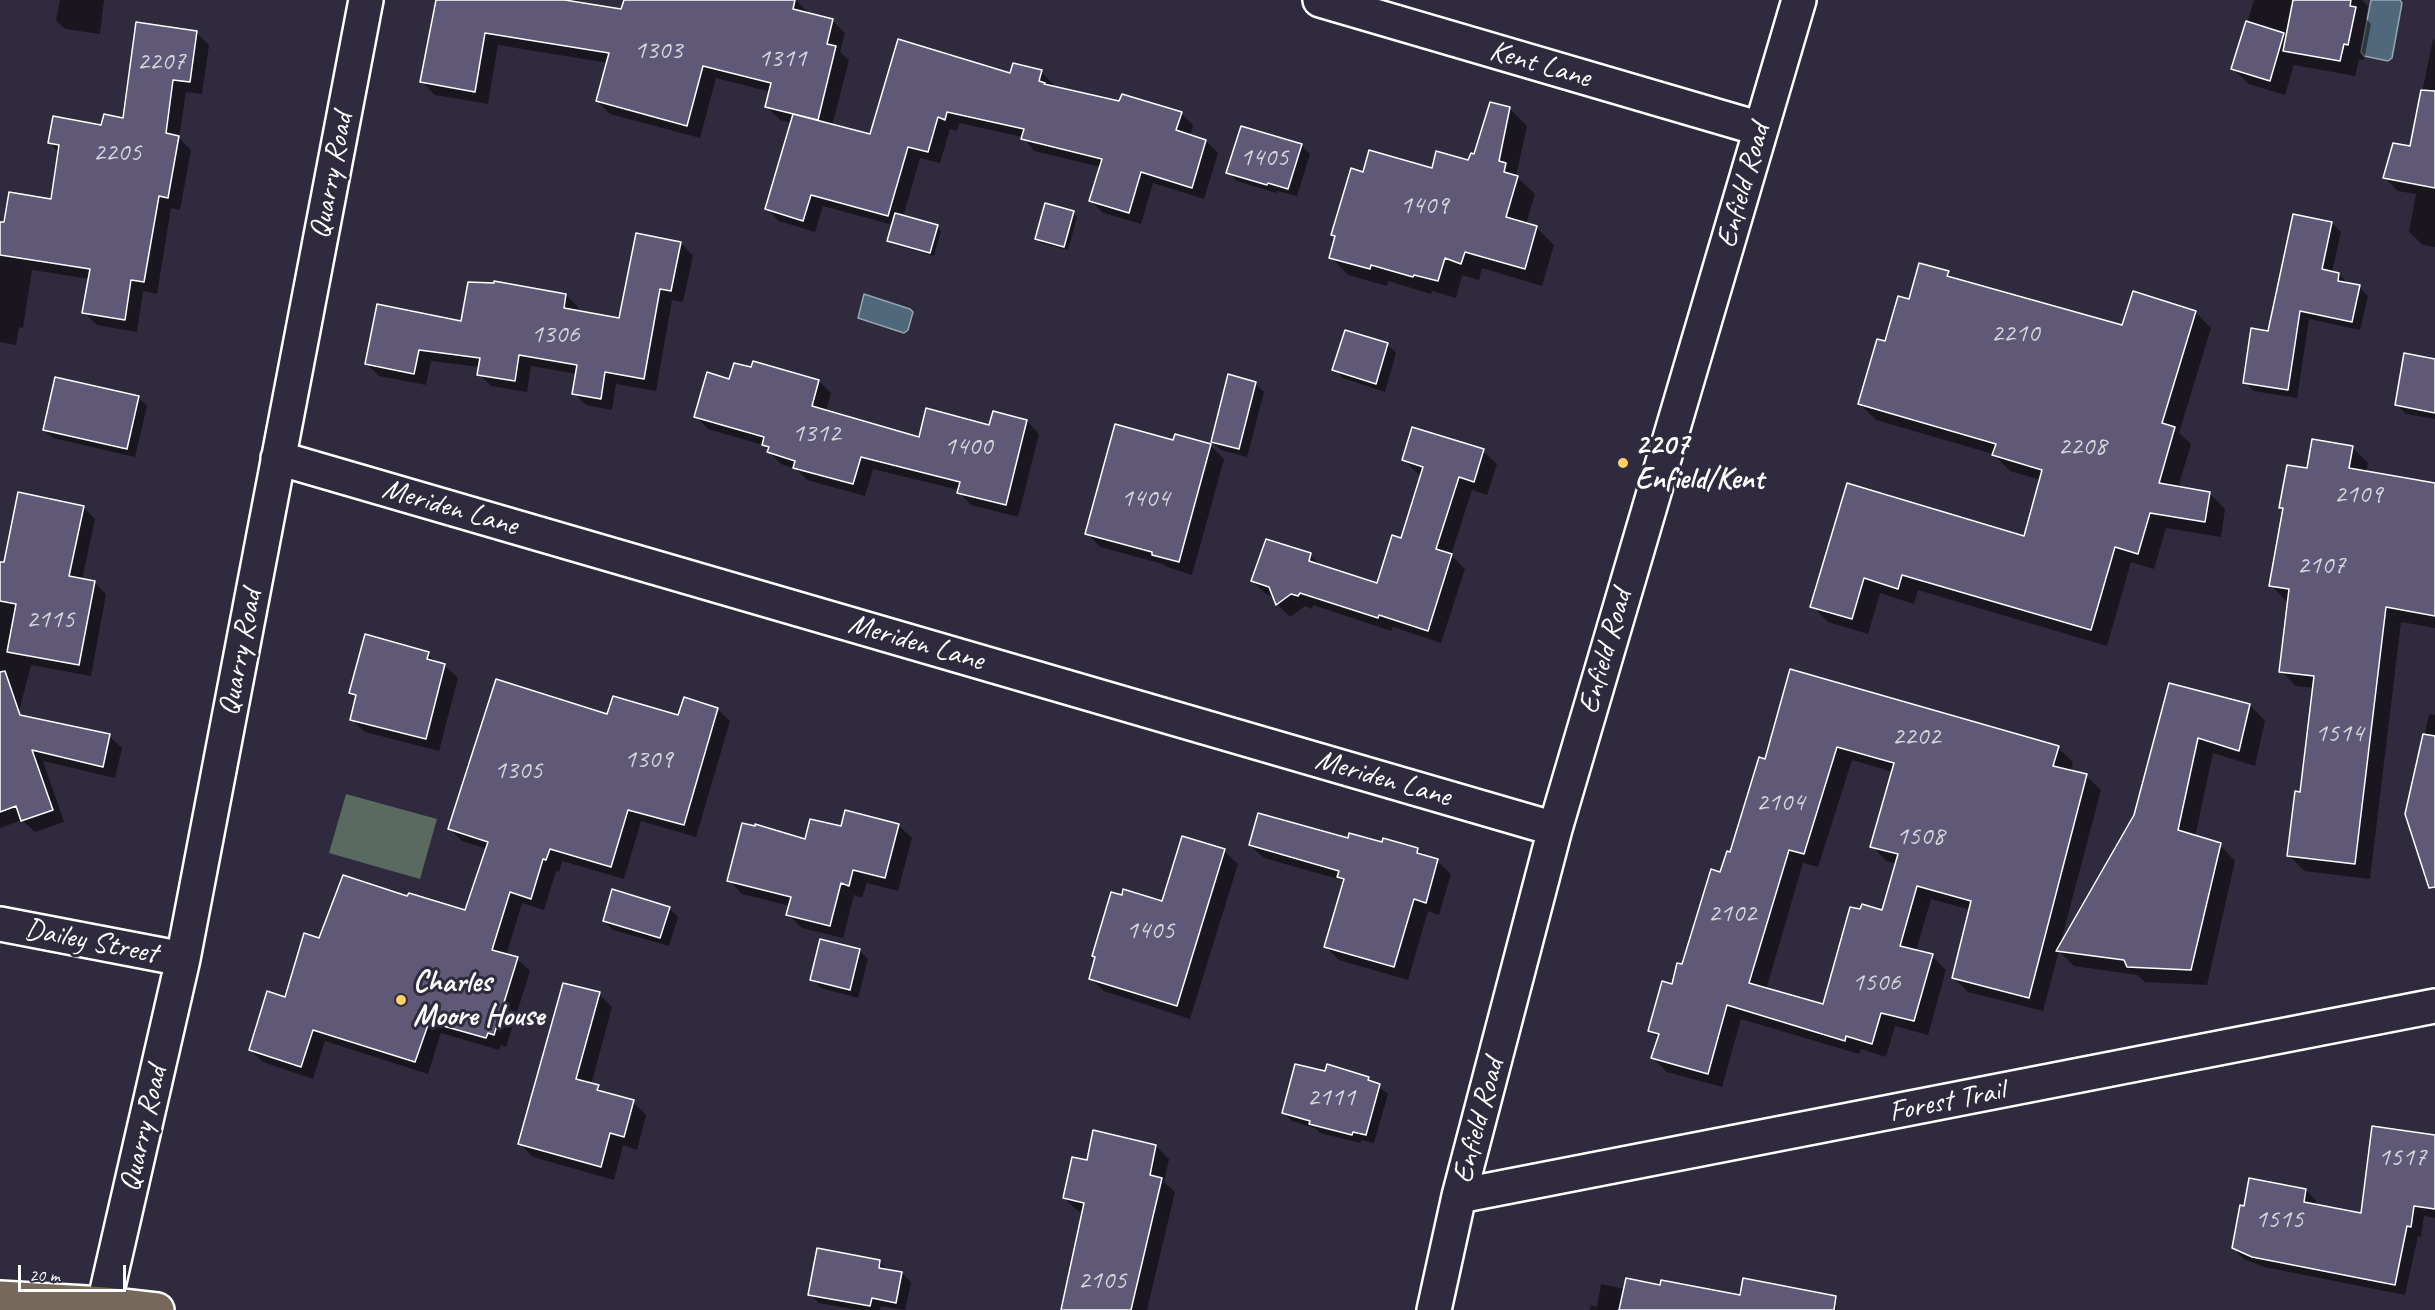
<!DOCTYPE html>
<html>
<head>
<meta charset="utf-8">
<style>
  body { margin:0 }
  #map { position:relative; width:2435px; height:1310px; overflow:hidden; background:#2f2a3d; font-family:Caveat,sans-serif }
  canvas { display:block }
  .scale { position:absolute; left:18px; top:1265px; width:108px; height:27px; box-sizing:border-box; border:3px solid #fff; border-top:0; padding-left:8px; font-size:18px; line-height:21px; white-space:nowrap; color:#fff; -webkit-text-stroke:4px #2f2a3d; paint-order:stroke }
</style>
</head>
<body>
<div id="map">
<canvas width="2435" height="1310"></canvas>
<div class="scale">20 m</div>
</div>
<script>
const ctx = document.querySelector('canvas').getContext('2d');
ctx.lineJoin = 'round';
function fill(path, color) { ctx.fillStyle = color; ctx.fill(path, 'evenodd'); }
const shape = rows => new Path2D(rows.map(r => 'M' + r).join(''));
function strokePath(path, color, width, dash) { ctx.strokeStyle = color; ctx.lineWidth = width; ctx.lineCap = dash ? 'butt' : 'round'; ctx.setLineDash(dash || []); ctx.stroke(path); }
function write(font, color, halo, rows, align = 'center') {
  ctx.font = font + ' Caveat,sans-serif'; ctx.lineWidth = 6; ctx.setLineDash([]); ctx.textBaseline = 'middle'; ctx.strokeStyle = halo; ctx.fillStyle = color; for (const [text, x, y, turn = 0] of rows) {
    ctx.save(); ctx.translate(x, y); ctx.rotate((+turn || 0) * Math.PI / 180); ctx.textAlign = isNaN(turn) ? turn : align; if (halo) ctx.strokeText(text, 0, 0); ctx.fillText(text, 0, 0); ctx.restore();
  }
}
fill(shape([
  [346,794,437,819,420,879,329,853]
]), '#5a6a61');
const water = shape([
  [2371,0,2400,0,2402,3,2392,58,2388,61,2364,56,2361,52,2371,0],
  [864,294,910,309,913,312,908,330,904,333,858,318,864,294]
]);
fill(water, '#50687b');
strokePath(water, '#96a4b0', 1.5);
fill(shape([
  [60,0,104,0,100,34,65,29,56,20],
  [437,0,579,0,578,4,623,11,626,0,796,0,808,12,807,14,832,20,845,33,840,52,849,60,832,126,871,136,1011,75,1041,72,1053,84,1052,88,1120,103,1181,113,1193,125,1190,136,1206,141,1218,153,1204,199,1153,183,1141,224,1103,213,1091,201,1101,167,1034,151,1023,137,959,123,957,131,950,129,940,163,920,158,903,217,937,226,941,231,934,256,893,244,889,240,893,225,823,206,815,232,779,221,767,209,792,123,780,120,767,107,771,92,716,78,700,138,610,114,597,101,608,63,498,45,488,104,435,95,422,82],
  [2254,0,2362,0,2368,6,2366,19,2371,24,2364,60,2359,59,2355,76,2294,65,2285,95,2249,84,2233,69],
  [196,32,209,45,202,94,186,92,179,138,191,150,180,210,171,208,157,294,143,291,137,332,97,325,84,312,90,279,32,270,23,328,19,327,16,345,0,342,0,223,5,224,52,201,59,153,50,143,124,119],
  [2433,39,2435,40,2435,247,2423,245,2409,232,2416,194,2398,191,2385,178,2411,147],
  [1510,109,1527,126,1516,176,1535,194,1526,224,1536,227,1554,245,1542,286,1482,268,1479,280,1462,275,1456,298,1432,291,1431,294,1388,281,1387,286,1348,275,1331,257,1336,238,1333,235,1364,174,1433,170,1469,162],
  [1301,145,1310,154,1297,196,1277,191,1276,193,1237,181,1228,172],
  [1073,213,1077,217,1068,250,1041,243,1037,239],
  [2295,215,2332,223,2341,232,2332,272,2339,274,2348,283,2359,287,2368,296,2360,330,2309,319,2297,398,2254,391,2245,382,2269,333],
  [681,243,693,256,683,302,672,300,656,391,616,384,612,410,586,405,574,393,577,374,531,366,527,392,491,386,479,374,480,367,431,361,426,385,379,376,367,364,462,323,566,295,578,307,577,312,620,320],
  [1948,273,1955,279,2123,327,2195,312,2211,328,2179,433,2191,444,2178,488,2209,493,2225,509,2221,537,2166,528,2154,569,2131,562,2107,646,1918,590,1914,604,1880,593,1868,634,1828,622,1812,606,1848,485,2025,537,2041,480,2010,471,1993,454,1876,420,1860,404,1886,343,1910,301],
  [1387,344,1396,353,1385,392,1343,378,1334,369],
  [2435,360,2435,419,2406,414,2397,405],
  [730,380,819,381,831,393,826,412,920,439,990,427,994,413,1027,421,1039,434,1018,517,971,505,959,492,959,490,873,469,865,496,807,480,796,469,781,464,763,445,708,429,696,417],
  [1255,383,1264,392,1247,457,1221,450,1212,442],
  [138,397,147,406,135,457,53,438,44,430],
  [1174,442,1210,445,1224,459,1192,575,1167,567,1163,564,1100,547,1087,533],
  [2352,447,2368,463,2366,472,2435,485,2435,628,2401,622,2370,879,2304,871,2289,855,2301,794,2314,688,2296,686,2281,671,2289,601,2286,601,2271,585,2284,510,2281,507,2308,470],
  [1483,451,1497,464,1487,495,1472,490,1451,555,1465,569,1441,643,1393,627,1391,631,1313,605,1312,609,1305,606,1290,617,1277,604,1274,597,1266,594,1252,581,1310,555,1322,567,1378,585,1402,540,1423,475,1417,473,1404,460],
  [83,507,95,519,82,580,94,582,106,594,91,676,31,665,18,716,109,736,122,748,115,778,43,761,64,822,35,832,22,820,0,828,0,563,5,564],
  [428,654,437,663,444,665,458,678,439,751,365,732,351,719,357,698,351,692],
  [1791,670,2058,748,2073,762,2070,772,2086,776,2101,790,2060,945,2136,816,2170,685,2250,705,2265,721,2255,766,2213,753,2195,837,2220,845,2235,861,2207,985,2145,982,2137,975,2074,966,2059,951,2043,1011,1968,992,1954,978,1971,910,1931,899,1916,951,1932,956,1946,970,1928,1035,1895,1026,1886,1057,1861,1049,1859,1054,1741,1019,1722,1087,1667,1072,1653,1058,1659,1039,1650,1031,1683,966,1731,854,1766,761],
  [1852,760,1893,772,1872,846,1886,861,1897,864,1883,912,1824,1006,1766,990,1803,863,1818,867],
  [717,709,730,721,696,837,641,821,624,879,562,861,559,872,556,871,544,910,522,903,506,956,517,959,530,971,506,1047,501,1045,499,1050,441,1033,428,1074,325,1041,313,1079,263,1062,250,1050,286,999,320,940,408,898,466,912,487,849,462,841,450,829,608,716,679,717],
  [2429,714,2435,715,2435,749,2424,738],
  [898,825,912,838,898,891,867,883,862,898,854,895,843,938,802,928,788,914,790,906,742,894,729,880,806,841,842,828],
  [1349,840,1417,849,1426,858,1437,861,1451,874,1439,915,1428,911,1408,980,1339,960,1325,946,1345,881,1264,858,1250,845],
  [1224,851,1238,864,1190,1019,1104,991,1090,978,1163,903],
  [669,908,678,917,669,946,613,930,604,921],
  [859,950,868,959,858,998,821,988,812,979],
  [599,994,612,1007,591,1085,598,1087,605,1094,633,1102,646,1115,637,1150,623,1145,614,1180,533,1157,520,1144],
  [1368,1078,1388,1094,1374,1143,1361,1140,1361,1143,1320,1133,1315,1128,1292,1121,1283,1112],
  [2435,1136,2435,1218,2424,1216,2421,1237,2418,1236,2405,1295,2264,1267,2244,1259,2233,1248,2306,1190,2316,1201,2315,1206,2362,1215],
  [1156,1146,1169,1159,1164,1182,1175,1192,1147,1310,1063,1310,1084,1213,1078,1211,1064,1198,1088,1162],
  [879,1261,888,1270,902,1273,911,1282,905,1310,881,1306,880,1310,857,1310,819,1303,810,1294],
  [1601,1284,1625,1289,1741,1297,1826,1296,1837,1306,1836,1310,1590,1310,1591,1305,1597,1307]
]), '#0007');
const building = shape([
  [436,0,565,0,621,9,624,0,795,0,793,9,833,19,827,44,836,46,818,120,765,107,771,83,703,66,687,126,596,101,609,53,485,33,475,92,420,82,436,0],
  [2293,0,2351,0,2350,6,2356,7,2348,45,2344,44,2340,61,2283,51,2293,0],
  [2246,21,2284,33,2270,81,2231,69,2246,21],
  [136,22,197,31,190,82,173,80,166,133,179,136,168,198,159,196,144,282,131,280,125,320,82,313,90,269,0,255,0,222,4,222,9,192,51,199,59,145,48,143,53,116,101,125,104,114,123,118,136,22],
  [898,39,1010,73,1013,63,1042,70,1039,81,1045,83,1044,84,1119,101,1122,94,1182,112,1176,130,1206,140,1192,188,1141,172,1129,213,1089,201,1102,159,1021,139,1024,129,947,112,945,120,938,117,928,152,908,147,888,216,811,195,803,221,765,209,793,114,870,134,898,39],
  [2421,90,2435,91,2435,188,2383,178,2393,143,2410,146,2421,90],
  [1490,102,1510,107,1499,161,1506,163,1504,172,1518,176,1506,217,1537,226,1525,269,1465,252,1461,264,1445,258,1438,281,1414,275,1413,277,1371,265,1370,269,1329,258,1335,236,1331,235,1351,168,1363,172,1369,150,1432,168,1436,151,1468,160,1471,153,1474,154,1490,102],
  [1241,126,1302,144,1288,189,1268,183,1267,185,1226,173,1241,126],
  [1045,203,1074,211,1064,247,1035,239,1045,203],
  [895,213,938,225,930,253,887,241,895,213],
  [2293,214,2332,222,2322,269,2339,273,2338,281,2360,285,2352,322,2300,311,2288,390,2243,383,2251,328,2268,331,2293,214],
  [636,233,681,242,671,291,660,289,644,379,605,372,601,399,572,394,577,365,519,355,515,381,477,375,480,358,419,350,414,374,365,364,377,304,461,321,468,282,494,283,494,281,566,294,564,308,619,318,636,233],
  [1919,263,1949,271,1947,276,2122,325,2133,291,2196,311,2162,423,2175,427,2159,483,2210,492,2205,522,2150,513,2138,554,2115,547,2091,630,1902,575,1898,589,1864,578,1852,619,1810,607,1847,483,2024,536,2042,470,1992,455,1996,444,1858,404,1877,339,1885,341,1898,296,1909,299,1919,263],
  [1345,330,1388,343,1376,384,1332,370,1345,330],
  [2404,353,2435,359,2435,413,2395,405,2404,353],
  [753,361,819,380,812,406,919,437,926,408,989,425,993,411,1027,420,1006,505,957,493,960,482,861,457,853,484,793,468,795,461,767,452,769,447,762,445,764,437,694,417,707,372,729,379,734,363,751,367,753,361],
  [1228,374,1256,382,1239,449,1211,442,1228,374],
  [55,377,139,396,127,449,43,430,55,377],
  [1115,424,1173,440,1175,434,1211,444,1179,562,1152,555,1152,552,1085,534,1115,424],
  [1412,427,1484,449,1474,482,1459,477,1436,549,1452,554,1428,631,1379,615,1378,618,1300,593,1298,596,1291,594,1276,605,1269,587,1251,581,1266,539,1311,553,1309,561,1377,583,1392,535,1401,538,1423,467,1402,460,1412,427],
  [2312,439,2353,446,2349,468,2435,483,2435,616,2386,607,2355,864,2287,856,2295,791,2300,792,2314,676,2279,672,2289,589,2269,586,2283,508,2279,508,2287,465,2307,468,2312,439],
  [18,492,84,506,69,576,95,581,79,665,7,652,16,604,0,601,0,562,4,562,18,492],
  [365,634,429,652,427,659,445,664,426,739,350,720,356,695,349,693,365,634],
  [1790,669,2059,746,2053,766,2087,774,2029,998,1952,978,1971,901,1917,886,1900,946,1933,954,1914,1021,1881,1013,1872,1044,1846,1036,1845,1041,1727,1005,1708,1074,1651,1058,1659,1034,1648,1031,1662,981,1672,984,1677,963,1682,964,1711,869,1720,872,1727,851,1730,852,1759,757,1765,759,1790,669],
  [1837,747,1894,763,1870,847,1898,854,1882,910,1862,904,1860,909,1850,907,1823,1004,1749,983,1789,850,1804,854,1837,747],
  [5,671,20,715,110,734,103,767,32,750,53,810,21,821,16,806,0,812,0,672,5,671],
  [496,679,607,714,613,696,678,715,684,697,718,708,684,825,628,810,611,867,550,849,546,860,543,859,531,899,510,892,492,950,518,957,494,1035,488,1033,486,1038,429,1022,415,1062,313,1030,301,1067,249,1050,267,991,285,997,304,933,319,938,343,875,407,896,409,893,465,910,488,842,448,829,496,679],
  [2169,683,2250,704,2239,751,2198,738,2178,830,2221,843,2191,970,2127,967,2124,960,2056,951,2134,815,2169,683],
  [2423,734,2435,736,2435,887,2429,888,2405,814,2423,734],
  [845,810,899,824,885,878,853,870,849,886,841,883,830,926,786,915,791,897,727,881,742,823,755,826,755,824,805,839,810,819,841,826,845,810],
  [1258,813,1348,838,1349,833,1382,842,1383,838,1418,848,1417,853,1438,859,1426,903,1414,899,1394,967,1324,947,1344,879,1337,877,1339,871,1249,845,1258,813],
  [1182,836,1225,849,1177,1006,1089,979,1095,957,1092,956,1111,892,1122,895,1123,889,1162,901,1182,836],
  [612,889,670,907,660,938,603,921,612,889],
  [820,939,860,949,850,990,810,980,820,939],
  [563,983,600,992,576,1079,599,1085,597,1090,634,1100,624,1137,610,1133,601,1167,518,1144,563,983],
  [1295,1064,1325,1071,1327,1064,1369,1077,1368,1080,1380,1084,1366,1135,1353,1132,1352,1135,1309,1124,1310,1121,1282,1113,1295,1064],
  [2372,1126,2435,1135,2435,1209,2414,1206,2411,1227,2407,1226,2395,1285,2252,1257,2232,1248,2240,1205,2244,1206,2249,1178,2306,1189,2304,1202,2361,1213,2372,1126],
  [1093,1130,1156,1145,1150,1175,1162,1178,1131,1310,1061,1310,1084,1203,1063,1198,1072,1157,1087,1160,1093,1130],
  [817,1248,880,1260,879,1268,902,1272,896,1303,872,1298,870,1306,808,1295,817,1248],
  [1626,1278,1660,1285,1661,1280,1740,1295,1743,1278,1836,1296,1834,1310,1619,1310,1626,1278]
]);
fill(building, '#5f5977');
strokePath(building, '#fff', 1.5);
const minor = shape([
  [1320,0,1761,129],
  [278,458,1555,829],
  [0,924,183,959],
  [1459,1196,2435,1006],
  [104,1304,183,959,366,0],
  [1434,1310,1459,1196,1555,829,1799,0]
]);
const major = shape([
  [0,1298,104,1304,157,1310]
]);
strokePath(minor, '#fff', 38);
strokePath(major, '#fff', 38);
strokePath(minor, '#2f2a3d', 33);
strokePath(major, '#76695c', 33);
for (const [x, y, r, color] of [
  [1623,463,6,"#ffd166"],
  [401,1000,6,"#ffd166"]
]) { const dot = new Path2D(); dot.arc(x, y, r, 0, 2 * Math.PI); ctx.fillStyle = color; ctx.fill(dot); strokePath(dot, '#2f2a3d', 2); }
write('27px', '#d7d6dd', null, [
  ["1303",658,51],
  ["1311",782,59],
  ["2207",161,62],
  ["2205",117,153],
  ["1405",1264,158],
  ["1409",1424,206],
  ["2210",2015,334],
  ["1306",555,335],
  ["1312",816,434],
  ["1400",968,447],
  ["2208",2082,447],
  ["2109",2358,495],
  ["1404",1145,499],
  ["2107",2321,566],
  ["2115",50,620],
  ["1514",2339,734],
  ["2202",1916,737],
  ["1309",648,760],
  ["1305",518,771],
  ["2104",1780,803],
  ["1508",1920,837],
  ["2102",1732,914],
  ["1405",1150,931],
  ["1506",1876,983],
  ["2111",1331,1098],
  ["1517",2402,1158],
  ["1515",2279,1220],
  ["2105",1102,1281]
]);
write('30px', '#fff', '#2f2a3d', [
  ["Kent Lane",1540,65,16],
  ["Quarry Road",332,176,-79],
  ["Enfield Road",1744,186,-74],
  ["Meriden Lane",450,508,16],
  ["Meriden Lane",916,643,16],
  ["Enfield Road",1606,652,-74],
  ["Quarry Road",241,653,-79],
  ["Meriden Lane",1383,779,16],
  ["Dailey Street",91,942,11],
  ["Forest Trail",1947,1102,-11],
  ["Enfield Road",1479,1121,-75],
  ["Quarry Road",144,1129,-77]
]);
write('bold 30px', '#fff', '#2f2a3d', [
  ["2207",1635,446],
  ["Enfield/Kent",1635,480],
  ["Charles",413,983],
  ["Moore House",413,1017]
], 'left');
</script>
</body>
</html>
